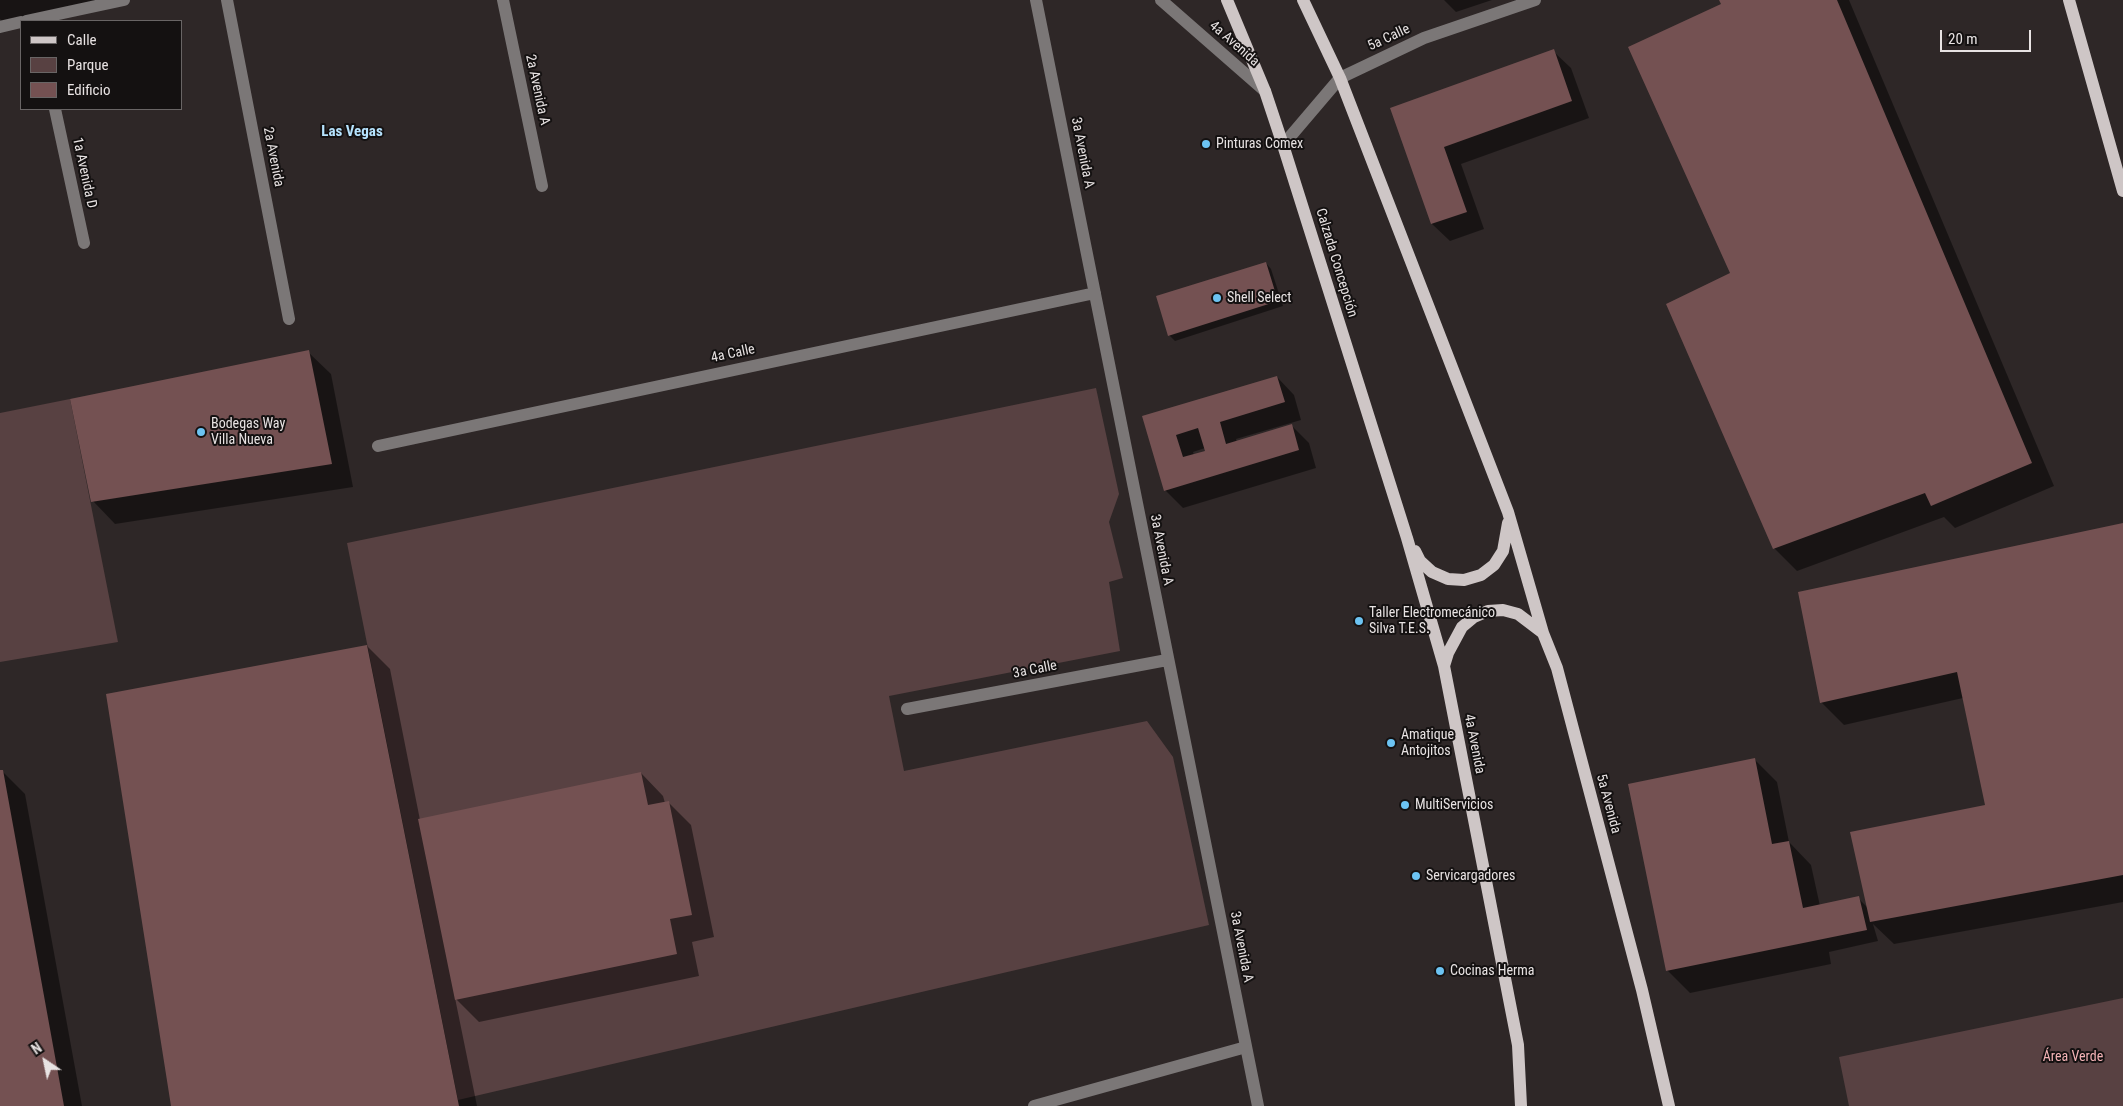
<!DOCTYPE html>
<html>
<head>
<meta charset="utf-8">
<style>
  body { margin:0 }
  #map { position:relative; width:2123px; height:1106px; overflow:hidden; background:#2e2727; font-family:"Roboto Condensed",sans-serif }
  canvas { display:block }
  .legend { position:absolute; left:20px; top:20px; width:162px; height:90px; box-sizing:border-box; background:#141111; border:1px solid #696565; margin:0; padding:6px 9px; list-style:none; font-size:15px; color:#e8e3e3 }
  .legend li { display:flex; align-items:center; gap:10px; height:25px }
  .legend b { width:25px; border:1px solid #696565 }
  .north { position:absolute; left:20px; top:1036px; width:50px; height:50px; -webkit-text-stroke:4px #141111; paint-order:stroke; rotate:326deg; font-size:14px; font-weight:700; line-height:20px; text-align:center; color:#e8e3e3 }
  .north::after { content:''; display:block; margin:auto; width:18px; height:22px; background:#e8e3e3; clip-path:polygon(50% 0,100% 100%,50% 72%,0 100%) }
  .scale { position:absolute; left:1940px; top:30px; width:91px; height:22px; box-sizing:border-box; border:2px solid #e8e3e3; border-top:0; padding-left:6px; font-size:15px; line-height:18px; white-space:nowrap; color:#e8e3e3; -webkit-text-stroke:4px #141111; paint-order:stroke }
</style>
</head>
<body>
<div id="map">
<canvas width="2123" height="1106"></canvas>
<ul class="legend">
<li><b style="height:6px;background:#cec6c6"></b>Calle</li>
<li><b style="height:14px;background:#584142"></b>Parque</li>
<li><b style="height:14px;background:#745152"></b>Edificio</li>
</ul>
<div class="north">N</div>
<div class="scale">20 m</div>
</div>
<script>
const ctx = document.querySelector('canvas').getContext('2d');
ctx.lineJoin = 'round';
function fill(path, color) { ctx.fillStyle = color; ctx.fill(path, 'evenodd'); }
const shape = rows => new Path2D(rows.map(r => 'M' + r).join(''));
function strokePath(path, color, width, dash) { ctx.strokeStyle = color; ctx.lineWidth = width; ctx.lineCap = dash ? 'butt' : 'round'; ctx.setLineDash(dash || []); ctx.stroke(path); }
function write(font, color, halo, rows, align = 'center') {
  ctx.font = font + ' "Roboto Condensed",sans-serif'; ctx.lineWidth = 4; ctx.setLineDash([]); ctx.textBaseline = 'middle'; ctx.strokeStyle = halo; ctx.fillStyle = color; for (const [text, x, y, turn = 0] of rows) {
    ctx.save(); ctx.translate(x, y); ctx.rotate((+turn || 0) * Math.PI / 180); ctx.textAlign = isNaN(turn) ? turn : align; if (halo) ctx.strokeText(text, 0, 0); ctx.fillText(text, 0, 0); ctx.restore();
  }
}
fill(shape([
  [1096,388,1119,494,1109,522,1123,578,1109,582,1120,651,889,696,904,771,1147,721,1173,757,1209,925,458,1100,347,543],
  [70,399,118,642,0,662,0,413],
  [2123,998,2123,1106,1849,1106,1839,1057]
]), '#584142');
fill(shape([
  [0,0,106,0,4,23,0,19],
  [1444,0,1492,0,1456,12],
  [1720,0,1849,0,2054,486,1955,528,1944,517,1797,571,1774,548,1732,273,1722,5],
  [1553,51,1571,68,1589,118,1461,164,1484,229,1450,241,1432,224,1392,109],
  [1266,263,1271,269,1283,306,1175,341,1169,335],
  [308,352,331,374,353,487,115,524,93,501],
  [1277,377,1294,395,1301,420,1236,439,1237,442,1292,426,1309,443,1316,468,1183,508,1165,490,1144,417],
  [1205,448,1206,452,1194,455,1193,452],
  [2123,524,2123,902,1894,944,1873,924,1878,941,1829,952,1831,964,1690,993,1667,970,1754,759,1777,782,1789,842,1811,865,1820,906,1858,898,1868,908,1986,806,1963,698,1844,725,1821,702],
  [367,646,390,669,420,820,641,773,663,796,665,803,668,802,691,825,714,937,692,942,699,976,479,1022,455,998,477,1106,172,1106],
  [0,771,2,771,25,794,82,1106,0,1106]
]), '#0007');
fill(shape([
  [1719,0,1837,0,2032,463,1931,506,1925,493,1773,549,1666,304,1730,273,1628,47,1721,4],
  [1554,49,1572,101,1444,147,1467,212,1431,224,1390,108],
  [1266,262,1278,301,1168,336,1156,296],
  [309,350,332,464,91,502,70,399],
  [1277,376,1285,402,1220,422,1226,444,1292,424,1299,450,1164,491,1142,416],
  [1198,428,1205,451,1183,457,1176,435],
  [2123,523,2123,875,1870,922,1850,832,1985,805,1957,672,1820,703,1798,592],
  [367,645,459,1106,171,1106,106,694],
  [1755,758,1772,844,1789,841,1803,908,1859,896,1867,930,1666,971,1628,784],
  [0,770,3,770,64,1106,0,1106],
  [641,772,648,805,669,801,692,915,670,919,677,954,455,1000,418,819]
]), '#745152');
strokePath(shape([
  [227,0,289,319],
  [503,0,542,186],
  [1036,0,1258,1106],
  [1161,0,1265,91],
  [26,21,124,0],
  [0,27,21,22],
  [55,109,84,243],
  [1283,145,1340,78,1424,38,1535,0],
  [378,446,1095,293],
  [907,709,1167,660],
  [1034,1106,1246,1047]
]), '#7b7777', 12);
strokePath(shape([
  [1227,0,1265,91,1283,145,1407,538,1444,666,1518,1045,1521,1106],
  [1303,0,1340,78,1508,512,1543,633,1557,668,1642,990,1669,1106],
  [2069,0,2123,191],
  [1415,551,1420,561,1432,572,1448,579,1464,580,1481,575,1494,565,1503,551,1508,523],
  [1444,666,1448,653,1462,627,1474,617,1488,611,1503,610,1518,614,1543,633]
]), '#cec6c6', 12);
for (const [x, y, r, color] of [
  [1206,144,5,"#6cc3f2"],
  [1217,298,5,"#6cc3f2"],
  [201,432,5,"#6cc3f2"],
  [1359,621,5,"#6cc3f2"],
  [1391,743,5,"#6cc3f2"],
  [1405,805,5,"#6cc3f2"],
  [1416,876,5,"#6cc3f2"],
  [1440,971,5,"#6cc3f2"]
]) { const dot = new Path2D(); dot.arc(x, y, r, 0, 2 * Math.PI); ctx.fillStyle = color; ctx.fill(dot); strokePath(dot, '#141111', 2); }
write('14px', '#e8e3e3', '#141111', [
  ["5a Calle",1389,38,-25],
  ["4a Avenida",1234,44,41],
  ["2a Avenida A",537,90,78],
  ["3a Avenida A",1082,153,79],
  ["2a Avenida",273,157,79],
  ["1a Avenida D",84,173,78],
  ["Calzada Concepción",1336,263,73],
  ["4a Calle",733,354,-12],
  ["3a Avenida A",1161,550,79],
  ["3a Calle",1035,670,-11],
  ["4a Avenida",1474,744,79],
  ["5a Avenida",1608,804,75],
  ["3a Avenida A",1241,947,79]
]);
write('14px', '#e8e3e3', '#141111', [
  ["Pinturas Comex",1216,144],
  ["Shell Select",1227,298],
  ["Bodegas Way",211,424],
  ["Villa Nueva",211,440],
  ["Taller Electromecánico",1369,613],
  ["Silva T.E.S.",1369,629],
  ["Amatique",1401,735],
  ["Antojitos",1401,751],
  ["MultiServicios",1415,805],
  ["Servicargadores",1426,876],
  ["Cocinas Herma",1450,971]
], 'left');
write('14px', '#f3b2b5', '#141111', [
  ["Área Verde",2073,1057]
]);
write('bold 15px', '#b6e3fe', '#141111', [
  ["Las Vegas",352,132]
]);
</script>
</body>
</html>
